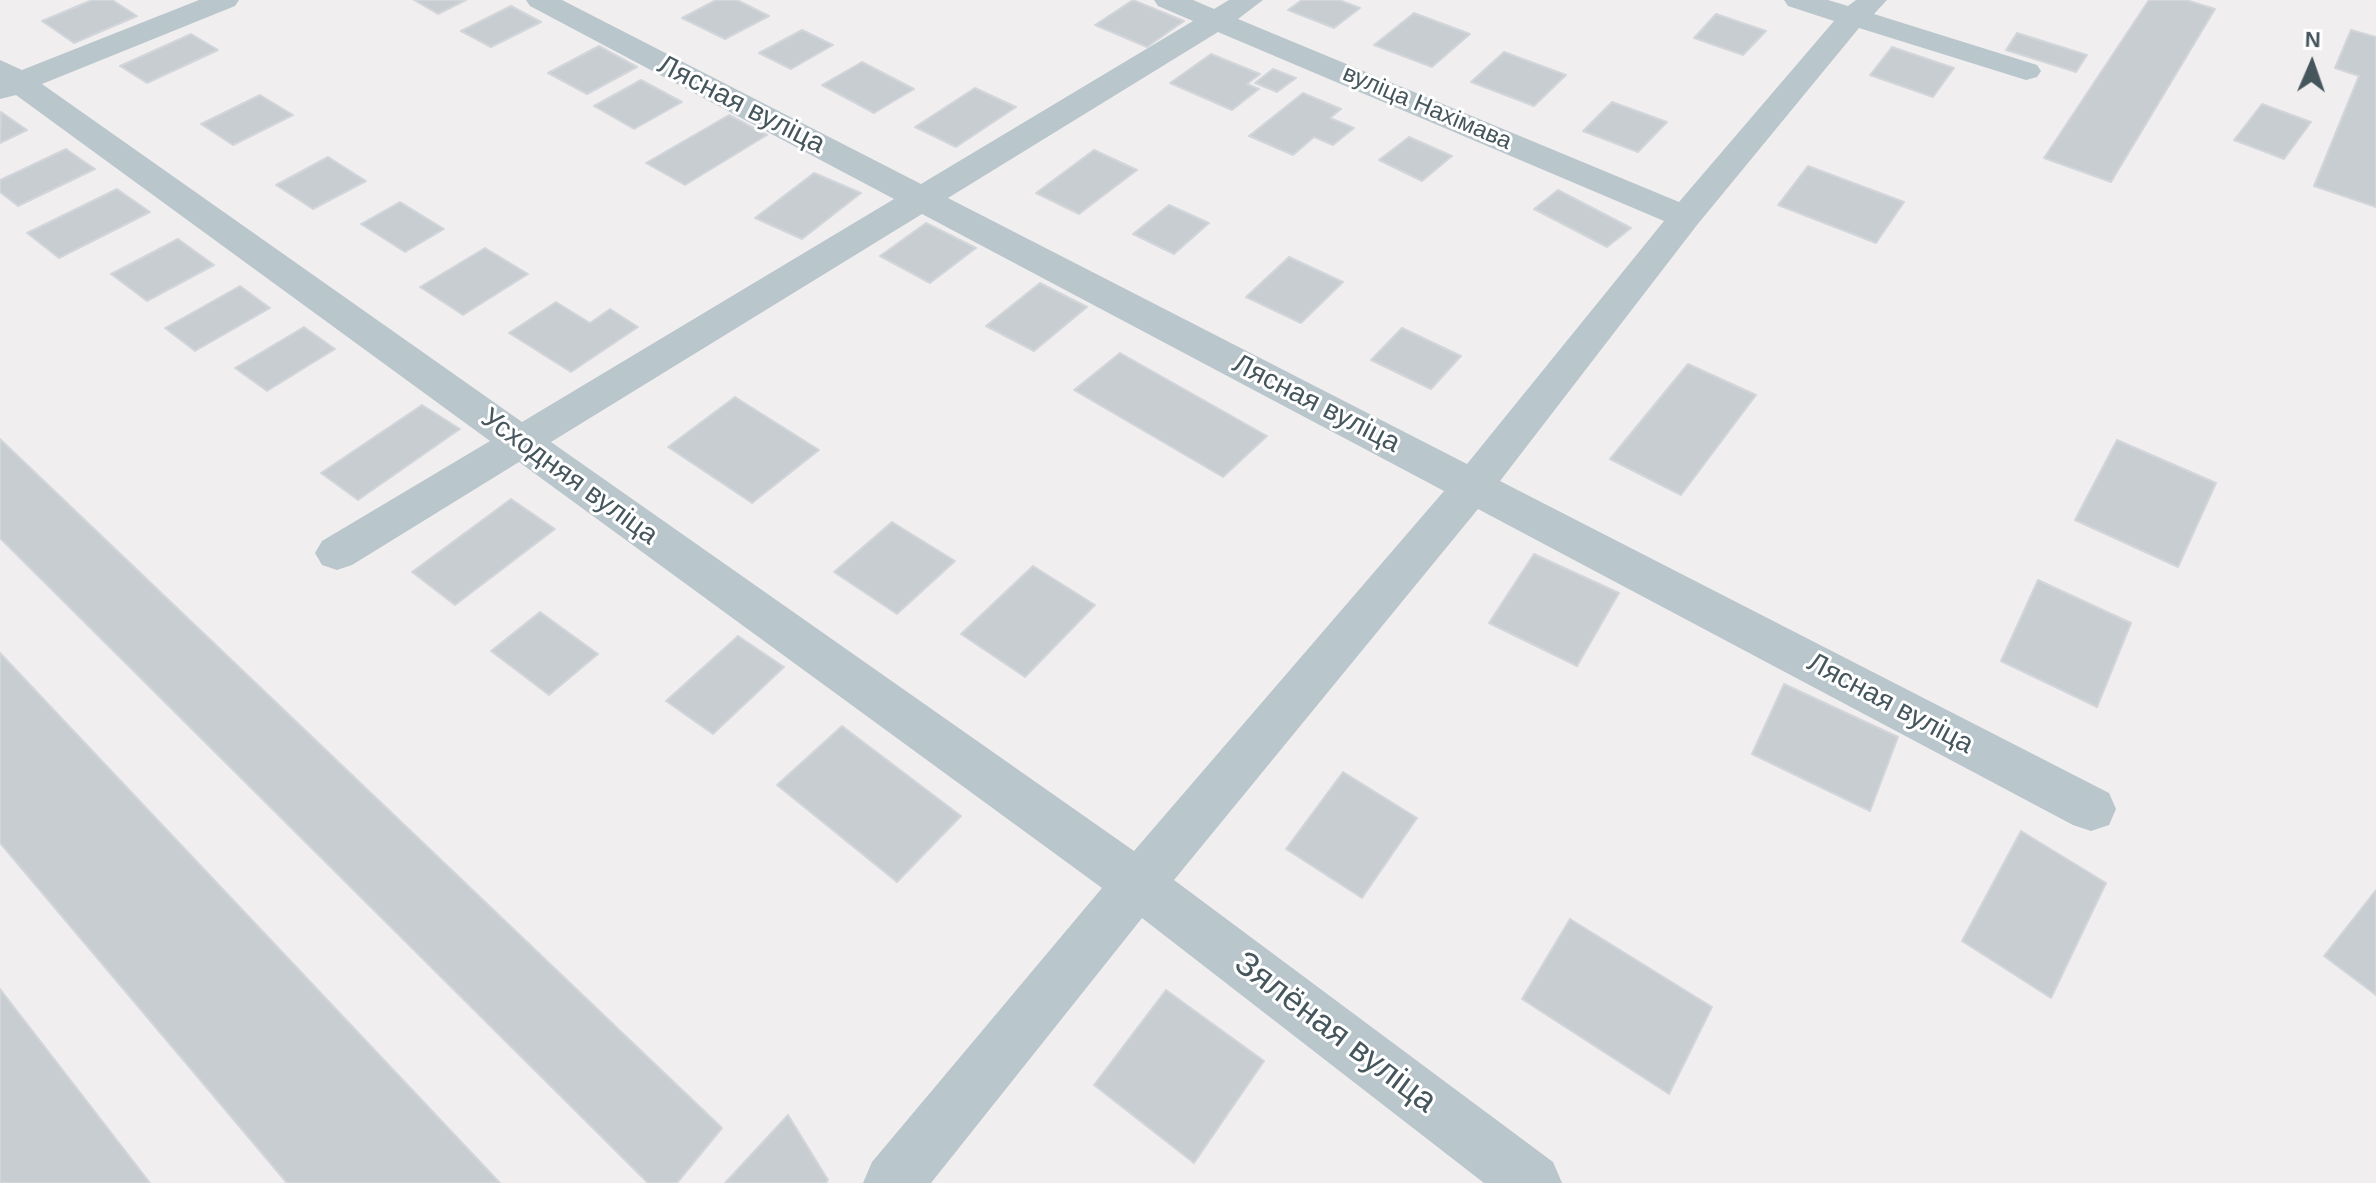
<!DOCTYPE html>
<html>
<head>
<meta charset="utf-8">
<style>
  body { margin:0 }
  #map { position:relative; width:2376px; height:1183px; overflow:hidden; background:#f1eeef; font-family:Helvetica,sans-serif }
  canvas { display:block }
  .north { position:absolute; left:2272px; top:24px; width:80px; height:80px; -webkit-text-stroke:6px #fff; paint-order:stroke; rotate:2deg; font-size:22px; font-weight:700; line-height:32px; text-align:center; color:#46565d }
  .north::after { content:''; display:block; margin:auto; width:28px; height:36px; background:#46565d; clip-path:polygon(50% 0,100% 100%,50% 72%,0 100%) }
</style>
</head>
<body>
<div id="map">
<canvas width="2376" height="1183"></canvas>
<div class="north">N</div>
</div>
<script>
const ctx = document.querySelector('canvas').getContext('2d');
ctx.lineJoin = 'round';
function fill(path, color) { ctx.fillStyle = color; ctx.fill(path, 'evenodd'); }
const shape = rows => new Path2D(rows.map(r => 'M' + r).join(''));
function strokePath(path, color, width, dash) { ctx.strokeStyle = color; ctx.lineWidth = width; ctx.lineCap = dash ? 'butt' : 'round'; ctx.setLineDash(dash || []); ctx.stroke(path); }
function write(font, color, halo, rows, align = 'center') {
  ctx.font = font + ' Helvetica,sans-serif'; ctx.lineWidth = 6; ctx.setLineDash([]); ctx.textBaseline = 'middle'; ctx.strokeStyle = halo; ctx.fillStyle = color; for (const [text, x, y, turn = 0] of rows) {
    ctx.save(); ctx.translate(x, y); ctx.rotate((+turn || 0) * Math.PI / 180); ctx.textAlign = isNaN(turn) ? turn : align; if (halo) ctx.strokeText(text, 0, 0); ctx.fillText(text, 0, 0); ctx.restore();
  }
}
const building = shape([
  [92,0,112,0,137,16,74,43,42,21,92,0],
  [414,0,466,0,438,14,414,0],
  [716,0,737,0,769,16,725,39,682,18,716,0],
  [1133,0,1184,21,1147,47,1095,25,1133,0],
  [1302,0,1339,0,1360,8,1334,28,1288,10,1302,0],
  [2149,0,2186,0,2215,9,2111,182,2044,158,2149,0],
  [511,6,541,22,491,47,461,31,511,6],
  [1414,13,1470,34,1432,67,1374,45,1414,13],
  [1716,14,1766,31,1743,55,1694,38,1716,14],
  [802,30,833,45,791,69,759,53,802,30],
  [2351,30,2376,37,2376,207,2314,186,2359,76,2335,68,2351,30],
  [2017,33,2087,55,2076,72,2006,50,2017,33],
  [191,34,218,50,147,83,120,66,191,34],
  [599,46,637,67,587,94,548,73,599,46],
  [1892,47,1954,68,1933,97,1870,75,1892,47],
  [1504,52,1566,75,1534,106,1471,82,1504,52],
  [1211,54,1260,74,1247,84,1259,89,1232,110,1170,83,1211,54],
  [862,62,914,89,874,113,822,85,862,62],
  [1273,69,1296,78,1277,92,1255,83,1273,69],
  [641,80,682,102,634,129,594,106,641,80],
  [975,88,1016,107,956,147,915,127,975,88],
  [1303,93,1341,109,1330,118,1354,128,1333,145,1314,137,1293,155,1249,136,1303,93],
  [260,95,293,115,233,145,201,124,260,95],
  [1612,102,1667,122,1638,152,1583,131,1612,102],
  [2262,104,2311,122,2284,159,2234,140,2262,104],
  [1,112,27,130,0,143,1,112],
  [729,115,767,135,685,185,646,163,729,115],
  [1409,137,1452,156,1422,181,1379,160,1409,137],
  [66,149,95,169,18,206,0,192,0,180,66,149],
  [1094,150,1137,170,1079,214,1036,193,1094,150],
  [328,157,366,181,313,209,276,185,328,157],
  [1808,166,1904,202,1876,243,1778,205,1808,166],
  [814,173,861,193,802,239,755,218,814,173],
  [117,189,150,212,59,258,27,233,117,189],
  [1558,190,1631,228,1607,247,1534,209,1558,190],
  [400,202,444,229,405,252,361,224,400,202],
  [1169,205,1209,223,1174,254,1133,234,1169,205],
  [926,223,976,248,930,283,880,256,926,223],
  [178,239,214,265,147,301,111,274,178,239],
  [485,248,528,274,463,315,420,287,485,248],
  [1289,257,1343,282,1301,323,1246,297,1289,257],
  [1040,283,1087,307,1034,351,986,326,1040,283],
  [240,286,270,308,195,351,165,328,240,286],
  [556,302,590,323,610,309,638,327,571,372,509,333,556,302],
  [304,327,335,349,267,391,235,368,304,327],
  [1402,328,1461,356,1431,389,1371,360,1402,328],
  [1120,353,1267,436,1223,477,1074,390,1120,353],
  [1688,364,1756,395,1681,495,1610,459,1688,364],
  [735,397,819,450,752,503,668,447,735,397],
  [422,405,460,429,358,500,321,473,422,405],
  [0,439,722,1128,677,1183,648,1183,0,538,0,439],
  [2117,440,2216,483,2178,567,2075,520,2117,440],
  [511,499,555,529,455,605,412,572,511,499],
  [892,522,955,561,897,614,834,572,892,522],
  [1534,554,1619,593,1577,666,1489,623,1534,554],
  [1033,566,1095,605,1025,677,961,634,1033,566],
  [2038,580,2131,623,2097,707,2001,661,2038,580],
  [540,612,598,654,549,695,491,651,540,612],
  [738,636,784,667,713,734,666,701,738,636],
  [0,653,500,1183,287,1183,0,843,0,653],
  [1784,684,1898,737,1870,811,1752,754,1784,684],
  [842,726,961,816,897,882,777,785,842,726],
  [1343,772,1417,818,1362,898,1286,849,1343,772],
  [2021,831,2106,883,2051,998,1962,941,2021,831],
  [2376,890,2376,995,2324,956,2376,890],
  [1570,919,1712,1007,1669,1094,1522,999,1570,919],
  [0,989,150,1183,0,1183,0,989],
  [1166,990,1264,1061,1194,1163,1094,1085,1166,990],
  [788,1115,828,1180,826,1183,725,1183,788,1115]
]);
fill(building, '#c8cdd2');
strokePath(building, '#d2d6da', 2);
fill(shape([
  [199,0,239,0,235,6,42,84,522,422,894,199,530,6,526,0,562,0,921,184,1193,21,1158,6,1154,0,1193,0,1214,9,1229,0,1263,0,1238,19,1679,202,1834,21,1788,6,1784,0,1828,0,1848,6,1856,0,1887,0,1874,14,2037,65,2041,71,2037,77,2026,80,1859,28,1697,225,1500,481,2109,793,2116,809,2109,825,2091,831,2073,825,1478,509,1174,880,1553,1162,1562,1183,1484,1183,1142,918,931,1183,863,1183,872,1162,1102,888,519,462,352,565,337,570,322,565,315,553,322,541,490,441,16,95,0,99,0,60,22,70,199,0],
  [1218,32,1664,221,1467,464,948,198,1218,32],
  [922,214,1444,491,1134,851,551,442,922,214]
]), '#b9c6cc');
write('24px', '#46565d', '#fff', [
  ["вуліца Нахімава",1427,108,23]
]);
write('28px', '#46565d', '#fff', [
  ["Лясная вуліца",741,105,27],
  ["Лясная вуліца",1316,404,27],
  ["Усходняя вуліца",569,477,36],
  ["Лясная вуліца",1890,704,28]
]);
write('34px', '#46565d', '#fff', [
  ["Зялёная вуліца",1335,1033,37]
]);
</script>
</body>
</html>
